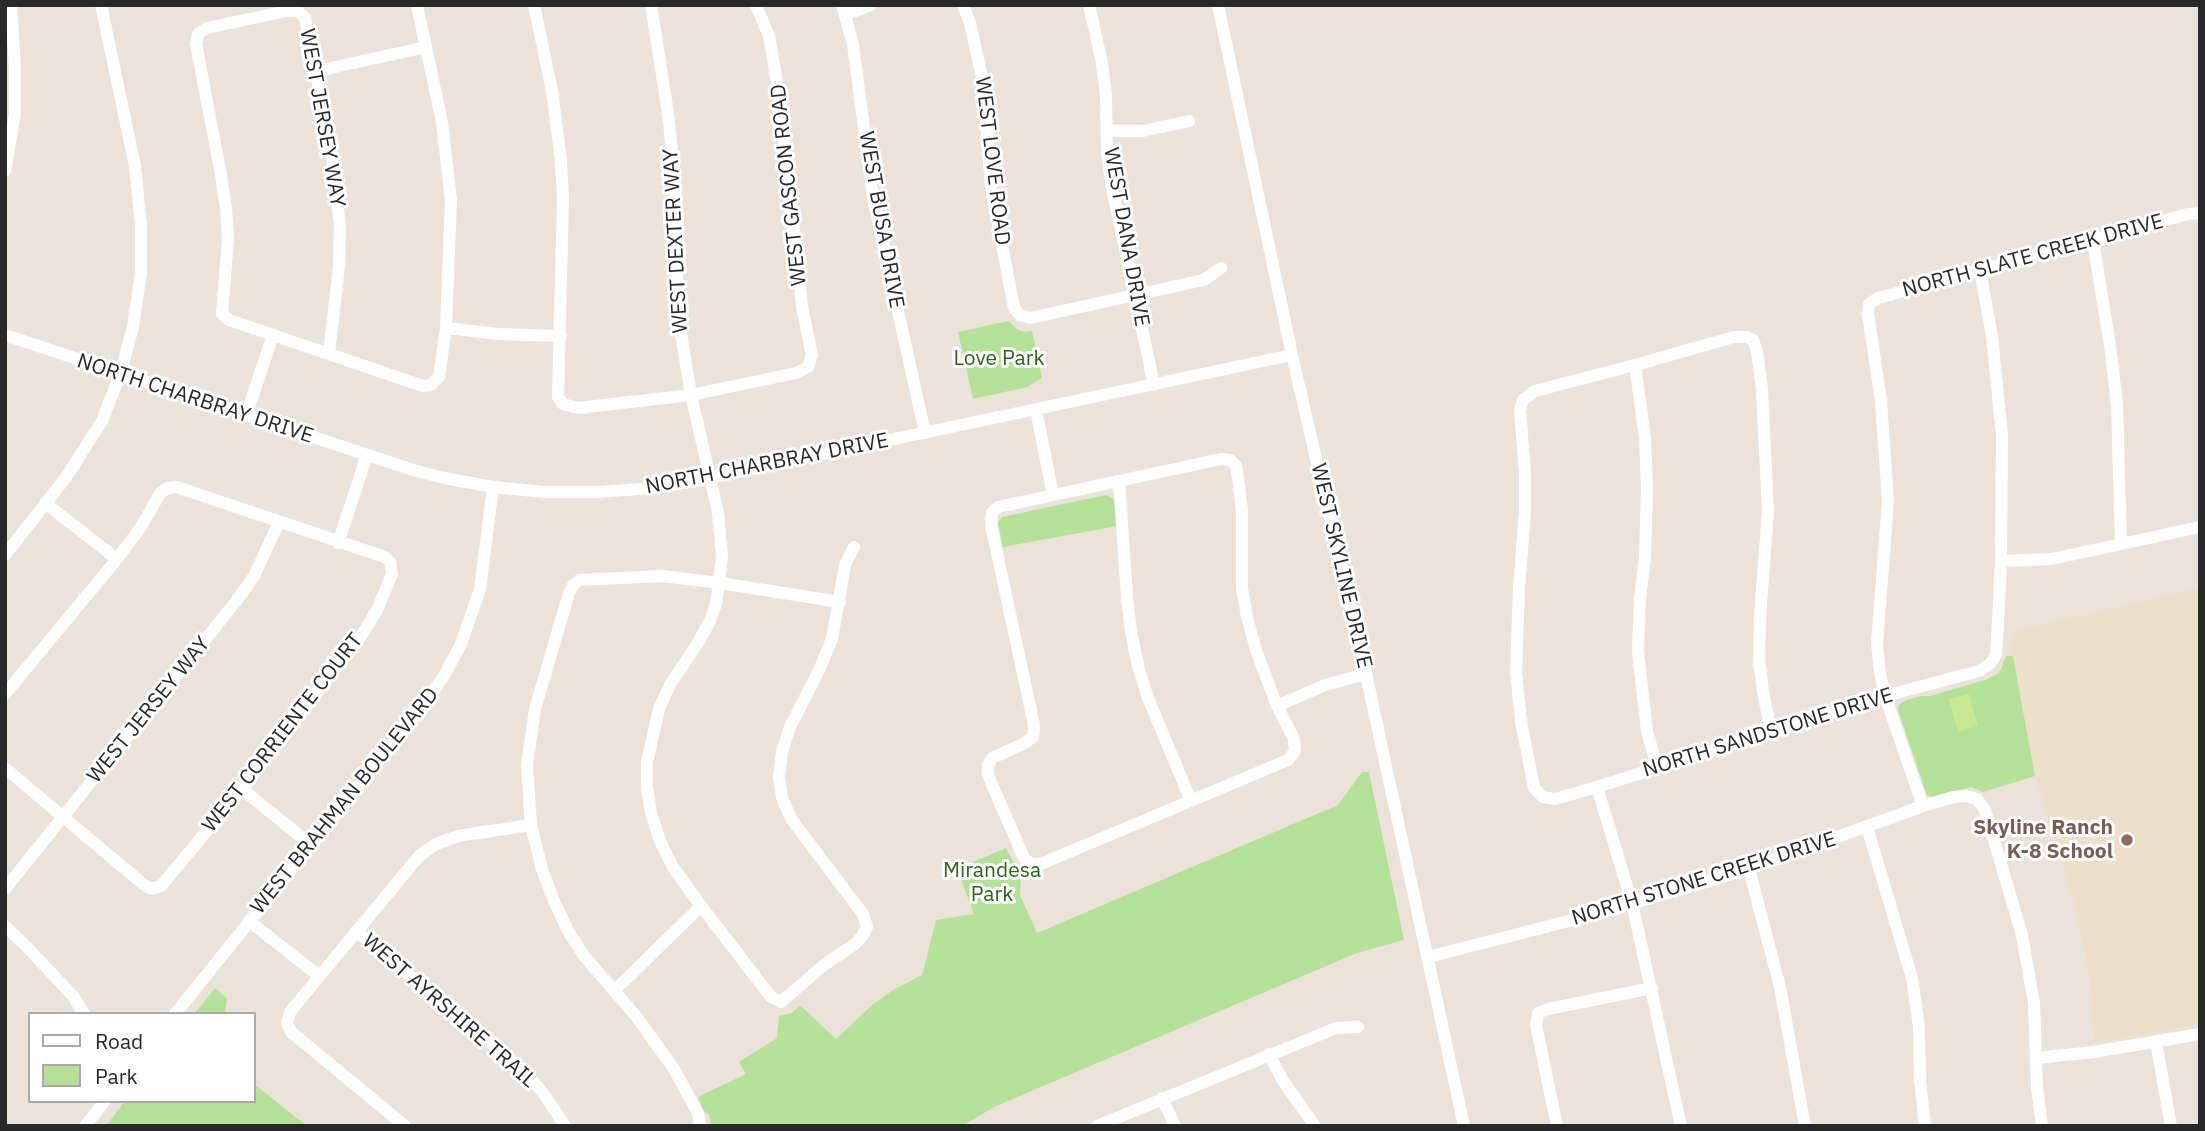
<!DOCTYPE html>
<html>
<head>
<meta charset="utf-8">
<style>
  body { margin:0 }
  #map { position:relative; width:2205px; height:1131px; overflow:hidden; background:#ebe3da; font-family:"IBM Plex Sans",sans-serif }
  canvas { display:block }
  .frame { position:absolute; inset:0; border:7px solid #292929; pointer-events:none }
  .legend { position:absolute; left:28px; top:1012px; width:228px; height:91px; box-sizing:border-box; background:#fff; border:2px solid #a9a9a9; margin:0; padding:9px 12px; list-style:none; font-size:21px; color:#292929 }
  .legend li { display:flex; align-items:center; gap:14px; height:35px }
  .legend b { width:35px; border:2px solid #a9a9a9 }
</style>
</head>
<body>
<div id="map">
<canvas width="2205" height="1131"></canvas>
<div class="frame"></div>
<ul class="legend">
<li><b style="height:9px;background:#fff"></b>Road</li>
<li><b style="height:19px;background:#b4e197"></b>Park</li>
</ul>
</div>
<script>
const ctx = document.querySelector('canvas').getContext('2d');
ctx.lineJoin = 'round';
function fill(path, color) { ctx.fillStyle = color; ctx.fill(path, 'evenodd'); }
const shape = rows => new Path2D(rows.map(r => 'M' + r).join(''));
function strokePath(path, color, width, dash) { ctx.strokeStyle = color; ctx.lineWidth = width; ctx.lineCap = dash ? 'butt' : 'round'; ctx.setLineDash(dash || []); ctx.stroke(path); }
function write(font, color, halo, rows, align = 'center') {
  ctx.font = font + ' "IBM Plex Sans",sans-serif'; ctx.lineWidth = 6; ctx.setLineDash([]); ctx.textBaseline = 'middle'; ctx.strokeStyle = halo; ctx.fillStyle = color; for (const [text, x, y, turn = 0] of rows) {
    ctx.save(); ctx.translate(x, y); ctx.rotate((+turn || 0) * Math.PI / 180); ctx.textAlign = isNaN(turn) ? turn : align; if (halo) ctx.strokeText(text, 0, 0); ctx.fillText(text, 0, 0); ctx.restore();
  }
}
fill(shape([
  [2200,587,2200,1024,2094,1044,2090,982,2083,943,2074,903,2035,776,2010,640,2016,631]
]), '#ede0ca');
fill(shape([
  [1008,321,1018,330,1025,332,1032,331,1042,378,1027,387,973,399,958,332],
  [1106,495,1114,500,1117,526,1003,547,998,523,1002,517],
  [2006,656,2013,656,2035,776,1983,792,1971,787,1934,797,1927,795,1898,710,1899,705,1906,700,1922,696,1930,696,1988,679,1997,674,2001,669],
  [1362,772,1369,772,1404,940,1357,953,996,1106,962,1126,712,1126,709,1115,703,1110,698,1097,746,1074,739,1062,777,1038,779,1016,792,1013,800,1005,836,1039,872,1005,893,990,922,975,936,920,974,914,963,885,959,868,1006,848,1016,867,1021,872,1020,895,1037,933,1338,805],
  [215,988,227,998,225,1014,194,1014],
  [254,1084,307,1126,106,1126,125,1101,254,1101]
]), '#b4e197');
fill(shape([
  [1969,694,1978,726,1958,732,1949,699]
]), '#c8e893');
strokePath(shape([
  [534,5,552,91,561,161,563,198,558,397,563,404,578,408,691,395,796,373,808,367,812,355,802,307,780,99,769,36,756,5],
  [651,5,668,113,675,181,678,225,676,303,691,395,718,512,722,557,716,604,710,621,699,641,671,683,659,709,647,762,647,788,651,813,660,841,673,867,701,906,771,997,781,1002,824,965,855,944,863,935,867,927,863,914,792,820,782,798,779,777,782,752,790,727,820,668,832,639,845,565,854,547],
  [842,5,853,44,873,198,925,433],
  [963,5,970,23,983,82,991,187,1014,308,1020,315,1030,318,1204,280,1221,268],
  [1089,5,1102,63,1106,96,1107,154,1112,188,1154,385],
  [1218,5,1292,355,1366,674,1464,1126],
  [845,15,871,5],
  [317,71,426,47],
  [1107,131,1143,131,1189,121],
  [5,171,15,113,15,66,11,5],
  [2093,241,2110,346,2117,404,2121,544],
  [446,328,498,334,561,336],
  [5,335,413,470,444,478,493,487,544,492,599,492,653,488,710,478,1292,355],
  [329,354,339,266,340,226,332,155,305,18,297,10,287,11,207,28,198,34,196,44,221,175,226,209,228,239,222,314,229,320,273,335,329,354,423,386,431,385,439,377,446,328,451,201,442,122,417,5],
  [1635,365,1645,438,1647,488,1645,557,1640,599,1638,651,1647,731,1657,767],
  [1036,410,1053,495],
  [246,416,273,335],
  [1221,459,1230,460,1236,466,1239,484,1242,514,1242,588,1247,617,1256,650,1277,706,1294,739,1295,751,1288,760,1043,863,1032,865,1024,858,988,775,988,765,992,758,1023,744,1033,737,1034,725,991,525,992,513,998,507,1221,459],
  [1119,481,1127,597,1131,631,1138,666,1148,698,1191,801],
  [45,503,117,559],
  [338,543,367,455],
  [5,555,67,476,102,421,120,375,133,327,141,272,141,226,135,166,101,5],
  [2001,561,2052,559,2200,527],
  [5,694,117,559,141,527,161,492,168,488,177,487,385,557,390,562,392,574,378,608,363,633,242,789,161,886,151,889,143,884,5,768],
  [1277,706,1325,685,1366,674],
  [1771,732,1763,692,1759,660,1760,617,1768,511,1762,389,1757,351,1753,340,1747,337,1734,337,1635,365,1535,391,1523,400,1520,410,1525,473,1525,511,1519,588,1516,672,1521,721,1534,788,1543,797,1555,799,1597,787,1885,696,1979,671,1990,664,1996,655,1997,640,2001,561,2002,436,1992,336,1980,271],
  [1597,787,1632,903,1681,1126],
  [242,789,311,845],
  [1923,806,1885,696,1880,673,1877,644,1888,501,1881,401,1868,314,1869,304,1878,298,2188,214,2200,213],
  [1867,827,1912,978,1919,1027,1920,1080,1925,1126],
  [1749,869,1780,987,1805,1126],
  [5,889,237,600,254,576,279,522],
  [249,921,319,976],
  [5,926,25,945,73,996,84,1014],
  [356,931,523,1070,544,1094,565,1126],
  [1428,957,1600,913,1749,869,1923,806,1953,797,1966,796,1977,799,1985,810,2022,935,2034,1003,2037,1087,2042,1126],
  [614,991,701,906],
  [175,1014,428,700,445,674,461,644,480,589,493,487],
  [2156,1042,2171,1126],
  [1269,1054,1283,1081,1315,1126],
  [2036,1058,2094,1052,2200,1034],
  [1162,1098,1175,1126],
  [85,1126,105,1101],
  [405,1126,291,1032,287,1023,290,1012,419,856,436,844,458,836,531,825],
  [700,1126,698,1113,674,1069,636,1016,585,957,569,933,554,901,542,869,531,825,527,765,535,709,569,593,573,585,579,580,662,576,720,583,840,602],
  [1097,1126,1336,1028,1358,1027],
  [1557,1126,1536,1025,1538,1013,1548,1009,1652,988]
]), '#fff', 12);
for (const [x, y, r, color] of [
  [2127,840,7,"#8d6e63"]
]) { const dot = new Path2D(); dot.arc(x, y, r, 0, 2 * Math.PI); ctx.fillStyle = color; ctx.fill(dot); strokePath(dot, '#fff', 2.5); }
write('21px', '#292929', '#fff', [
  ["WEST JERSEY WAY",322,118,80],
  ["WEST LOVE ROAD",992,161,83],
  ["WEST GASCON ROAD",789,185,-96],
  ["WEST BUSA DRIVE",881,220,80],
  ["WEST DANA DRIVE",1126,237,80],
  ["WEST DEXTER WAY",676,241,-93],
  ["NORTH SLATE CREEK DRIVE",2033,256,-15],
  ["NORTH CHARBRAY DRIVE",195,399,18],
  ["NORTH CHARBRAY DRIVE",767,464,-11],
  ["WEST SKYLINE DRIVE",1341,566,77],
  ["WEST JERSEY WAY",149,710,-51],
  ["WEST CORRIENTE COURT",283,733,-52],
  ["NORTH SANDSTONE DRIVE",1768,733,-17],
  ["WEST BRAHMAN BOULEVARD",345,801,-51],
  ["NORTH STONE CREEK DRIVE",1704,879,-17],
  ["WEST AYRSHIRE TRAIL",449,1011,41]
]);
write('21px', '#2d641b', '#fff', [
  ["Love Park",999,359],
  ["Mirandesa",992,871],
  ["Park",992,895]
]);
write('bold 21px', '#785e54', '#fff', [
  ["Skyline Ranch",2113,828],
  ["K-8 School",2113,852]
], 'right');
</script>
</body>
</html>
